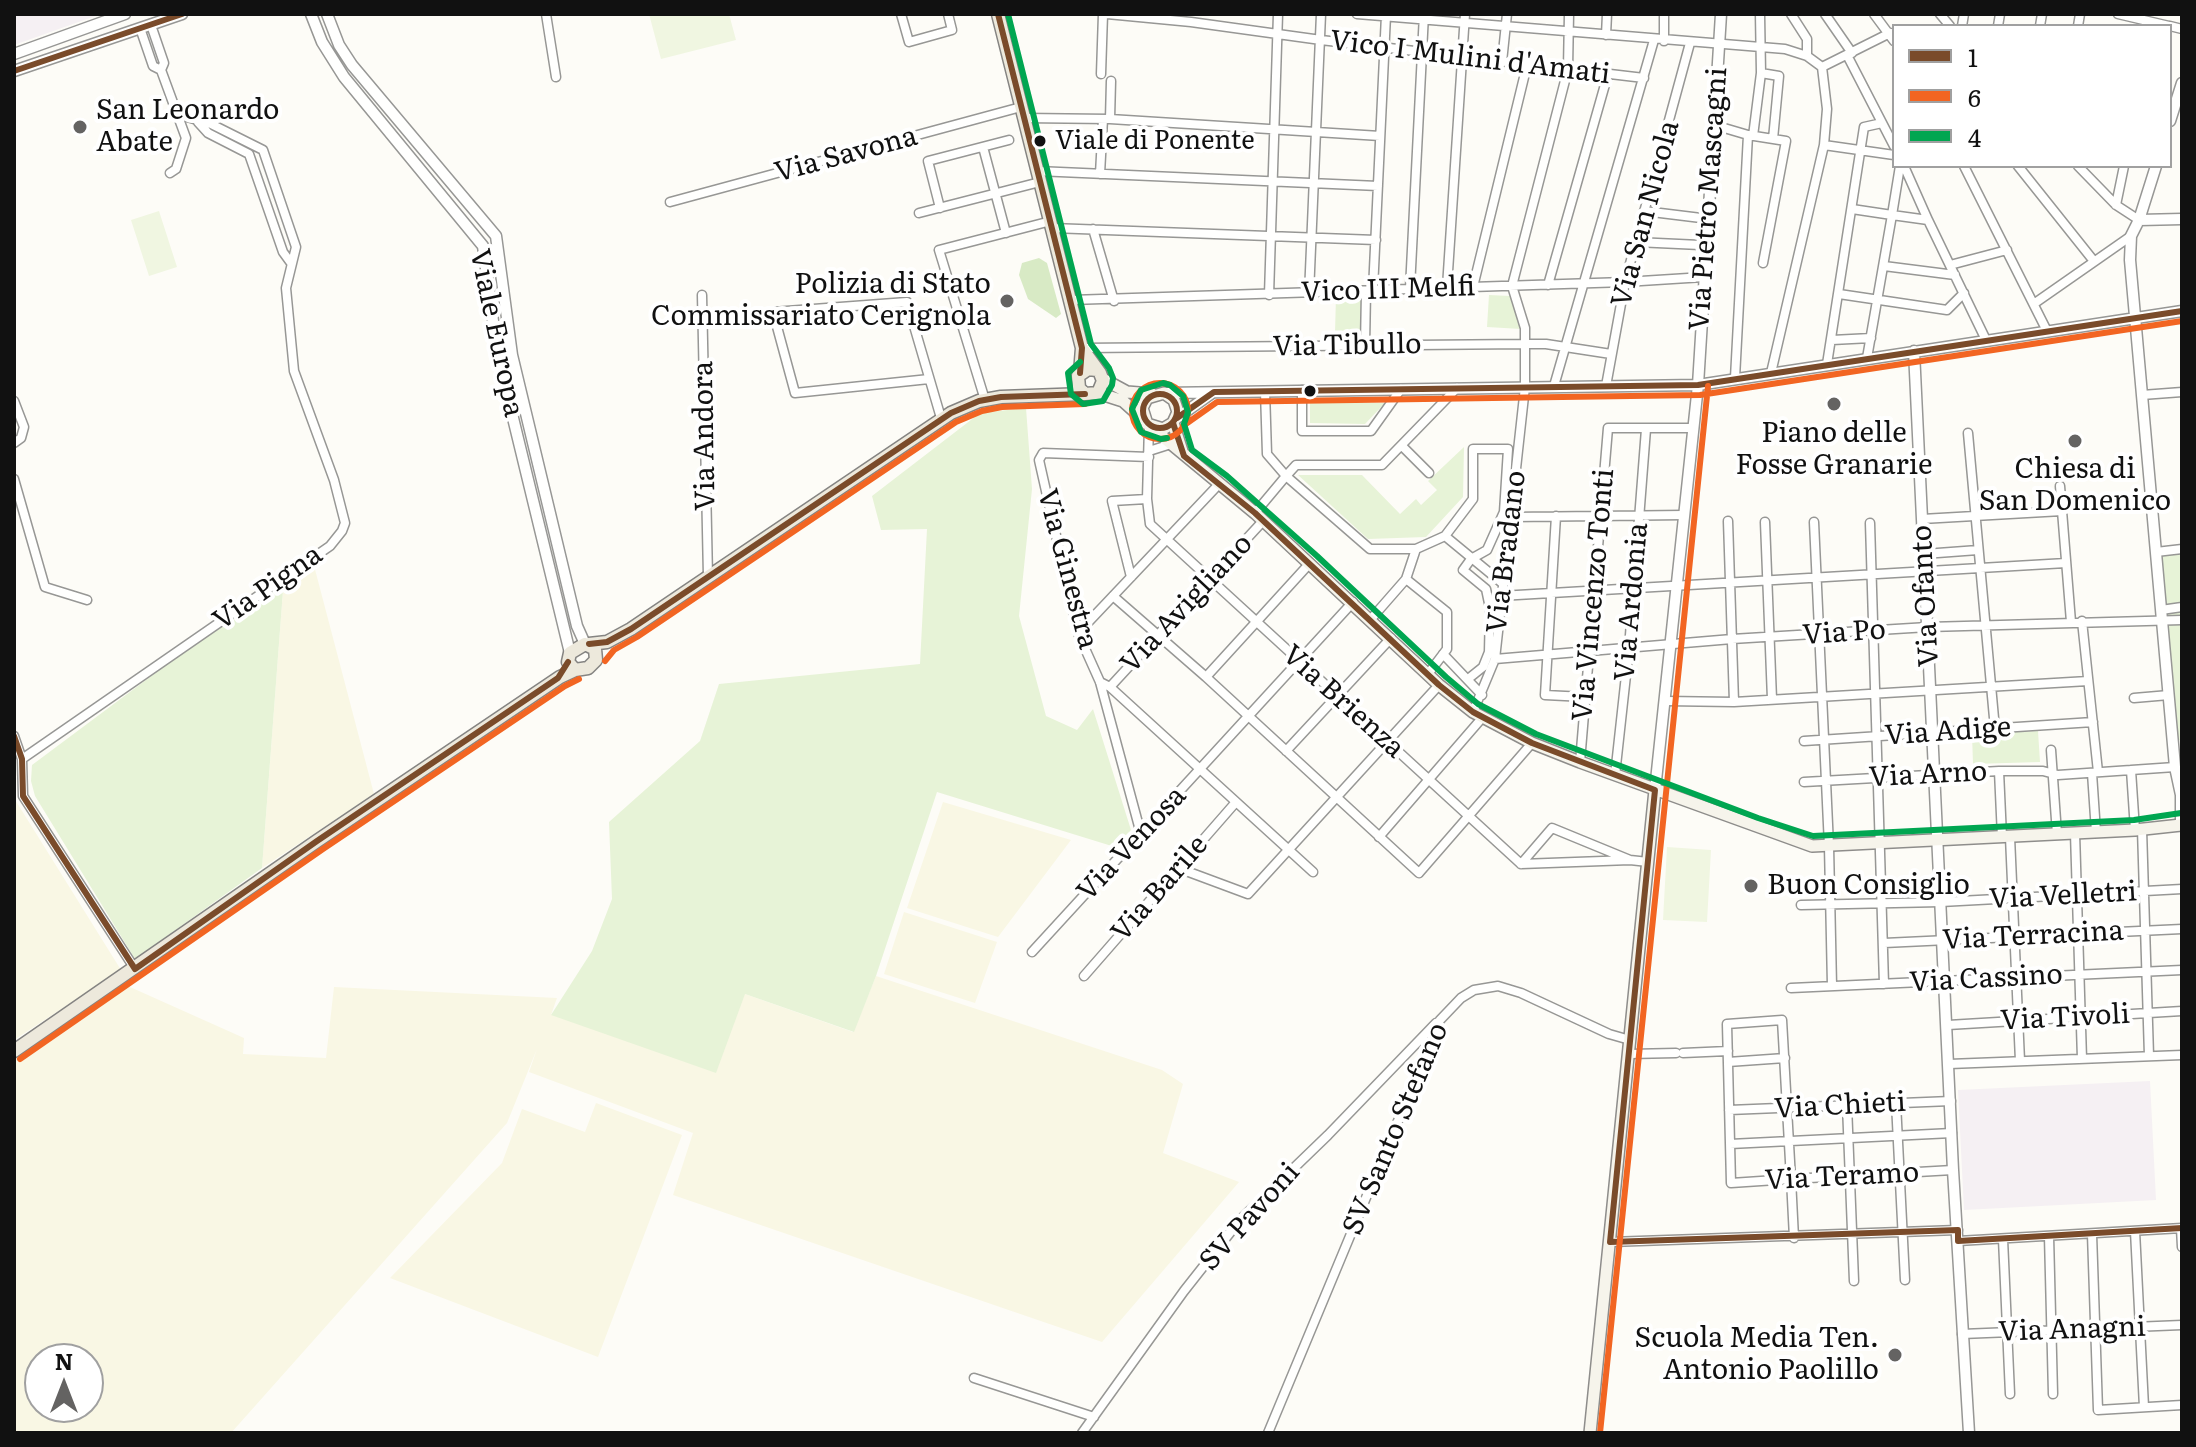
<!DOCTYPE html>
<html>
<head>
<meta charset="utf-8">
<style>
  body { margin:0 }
  #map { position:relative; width:2196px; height:1447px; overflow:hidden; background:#fdfcf7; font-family:Literata,serif }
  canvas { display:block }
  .frame { position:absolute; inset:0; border:16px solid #111; pointer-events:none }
  .legend { position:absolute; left:1892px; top:24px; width:280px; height:144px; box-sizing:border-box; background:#fff; border:2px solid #a0a0a0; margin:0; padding:10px 14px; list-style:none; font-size:24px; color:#111 }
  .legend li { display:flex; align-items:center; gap:16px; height:40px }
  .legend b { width:40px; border:2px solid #a0a0a0 }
  .north { position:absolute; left:24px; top:1343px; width:80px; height:80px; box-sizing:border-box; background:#fff; border:2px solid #a0a0a0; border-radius:50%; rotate:0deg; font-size:22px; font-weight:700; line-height:32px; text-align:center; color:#111 }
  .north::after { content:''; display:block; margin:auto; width:28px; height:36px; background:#646362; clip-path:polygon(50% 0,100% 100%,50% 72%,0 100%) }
</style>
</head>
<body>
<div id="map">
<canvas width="2196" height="1447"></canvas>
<div class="frame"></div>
<ul class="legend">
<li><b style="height:10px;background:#7a4b2a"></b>1</li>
<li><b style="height:10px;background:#f26522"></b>6</li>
<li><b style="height:10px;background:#00a651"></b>4</li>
</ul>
<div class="north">N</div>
</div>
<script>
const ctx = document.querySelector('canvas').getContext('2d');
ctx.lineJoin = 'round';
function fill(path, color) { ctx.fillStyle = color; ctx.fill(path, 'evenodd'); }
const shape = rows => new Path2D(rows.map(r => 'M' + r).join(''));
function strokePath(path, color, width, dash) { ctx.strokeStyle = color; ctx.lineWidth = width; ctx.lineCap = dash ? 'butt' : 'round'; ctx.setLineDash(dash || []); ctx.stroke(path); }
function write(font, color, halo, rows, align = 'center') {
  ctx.font = font + ' Literata,serif'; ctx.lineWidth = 8; ctx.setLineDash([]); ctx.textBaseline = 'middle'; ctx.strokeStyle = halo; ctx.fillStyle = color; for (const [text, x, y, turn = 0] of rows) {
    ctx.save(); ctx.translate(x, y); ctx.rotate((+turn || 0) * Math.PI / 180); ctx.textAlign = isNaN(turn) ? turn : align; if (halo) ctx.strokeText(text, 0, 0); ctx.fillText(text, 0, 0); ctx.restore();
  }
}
fill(shape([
  [14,14,101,14,14,45],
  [2150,1081,2156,1200,1964,1210,1958,1090]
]), '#f5f0f3');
fill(shape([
  [312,558,374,794,262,868,284,577],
  [14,798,121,970,14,1040],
  [943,802,1071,840,998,937,907,908],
  [904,912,997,942,975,1003,884,974],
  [876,976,1162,1070,1183,1084,1163,1153,1239,1182,1102,1342,673,1195,693,1133,529,1072,537,1049,507,1123,231,1433,14,1433,14,1055,117,984,130,987,244,1038,243,1054,326,1058,334,987,557,998,551,1015,745,994,853,1032],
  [40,1359,88,1359,88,1407,40,1407],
  [596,1103,682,1135,598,1357,390,1278,502,1163,522,1109,585,1132]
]), '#f9f7e4');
fill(shape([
  [1489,295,1510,296,1517,309,1521,329,1487,327],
  [1336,297,1363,298,1363,332,1335,332],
  [1310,402,1385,403,1365,424,1310,423],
  [1026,408,1032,489,1019,616,1046,716,1077,730,1093,709,1131,830,1115,847,937,792,876,976,854,1032,745,994,716,1073,551,1015,592,951,612,899,609,822,700,741,719,684,920,664,927,529,881,530,872,496,980,413],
  [1464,447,1463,497,1426,537,1368,539,1298,475,1362,475,1400,514,1416,499,1421,505,1437,490,1428,481],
  [2182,549,2182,740,2173,741,2156,552],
  [284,577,262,868,135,959,35,796,31,781,32,765],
  [2038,731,2040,762,1973,764,1972,734]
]), '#e7f3d7');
fill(shape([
  [1039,258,1047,263,1061,314,1056,318,1028,299,1019,275,1022,263]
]), '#d8eac5');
fill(shape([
  [649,14,729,14,736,40,661,59],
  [159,211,177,267,149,276,131,220],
  [1667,847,1711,850,1707,922,1663,920]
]), '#f0f6e1');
const minor = shape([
  [546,14,556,77],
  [901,14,909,42,952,30,948,14],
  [1107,14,1191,22,1321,40,1644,78],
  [1357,14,1785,49,1807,56,1822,67,1827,109,1824,145,1771,373],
  [1791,14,1807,39,1807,56],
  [1825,14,1852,53],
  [1874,14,1894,41],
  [1940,14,1950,26],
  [2118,14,2169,26],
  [151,25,164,63,161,70,186,138,176,169,170,173],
  [1962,26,1964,14],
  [1998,26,2000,14],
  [2040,26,2042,14],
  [2078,26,2080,14],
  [2170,26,2182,29],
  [140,28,153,66,161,70],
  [1606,35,1607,14],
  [1664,41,1664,14],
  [1847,55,1894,146],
  [1502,62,1507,14],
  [1822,67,1890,33],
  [1761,73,1779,76,1773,139],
  [1101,74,1103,14],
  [1023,118,1110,119,1380,136],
  [1110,119,1111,81],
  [198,122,208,133,249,154,283,252,291,263],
  [1714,125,1748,135,1786,141,1763,263],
  [1753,136,1761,73,1760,14],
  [1824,145,1894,155],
  [983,147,1006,233],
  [1900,166,1892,215,1928,220,1904,166],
  [1964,166,2047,331],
  [2018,166,2093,260],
  [2078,166,2116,205,2139,220],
  [1037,171,1378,186],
  [1100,174,1103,119],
  [670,202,1021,107],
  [2116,205,2124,166],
  [940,208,928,161,1009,140],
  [1852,209,1892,215,1867,358],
  [1644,211,1701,218],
  [919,213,1040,182],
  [1928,220,1986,340],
  [1052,228,1376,240],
  [1093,229,1114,301],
  [1636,242,1700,245],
  [1950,265,2007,250],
  [1884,266,1955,275],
  [1548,285,1608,74],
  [1447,287,1465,14],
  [1473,287,1527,65],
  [1410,288,1424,14],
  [1373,290,1386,15],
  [1309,294,1321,14],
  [1839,294,1947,310,1964,293],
  [702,295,708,577],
  [1269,295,1278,14],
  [1071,300,1625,282,1704,277],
  [2035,303,2131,236],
  [1832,340,1871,338],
  [1365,346,1366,291],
  [1082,348,1526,344,1546,344,1611,354],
  [1827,364,1864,127,1882,123],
  [1735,378,1748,135],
  [929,379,795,393,773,312,907,302,941,418],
  [1554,386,1654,40],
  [1606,386,1625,282,1690,43],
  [1302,390,1302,431,1371,431,1401,389],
  [1265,391,1267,454,1286,476,1296,465,1382,465,1457,388],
  [2142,395,2182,392],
  [985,400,939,250,1051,221],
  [14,401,24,427,21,438,14,443],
  [1149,425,1147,499,1150,524,1521,864],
  [1968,433,1995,729],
  [1402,446,1429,473],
  [1149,451,1171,444],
  [14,479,45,587,87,600],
  [2060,486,2071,622],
  [1255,513,1286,476,1370,549,1416,549],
  [1556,516,1545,695,1585,697],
  [1512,517,1684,515],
  [1922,519,2062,511],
  [1728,521,1734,702],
  [1765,522,1772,699],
  [1814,522,1829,846,1832,986],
  [1870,523,1884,984],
  [1445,536,1502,583],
  [2156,552,2182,549],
  [1924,554,1978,550],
  [1131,577,1112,501,1147,499],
  [1406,579,1447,612,1447,649,1428,674],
  [1113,596,1206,677,1419,873,1532,743],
  [1500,596,2066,563],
  [2161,610,2182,607],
  [1371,619,1406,579,1416,549,1445,536,1473,499,1473,449,1508,449,1504,512,1487,550,1471,559,1463,570,1486,589,1490,608,1489,652,1483,667,1468,679],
  [2082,621,2098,772],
  [1078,633,1220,483],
  [1443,654,1482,695],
  [1495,659,1732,639,1928,627,2182,620],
  [1206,677,1310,563],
  [1100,682,1110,687,1313,872],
  [1110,687,1263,521],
  [2134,698,2169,695],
  [1665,701,1734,702,2088,681],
  [1473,712,1495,659,1525,387,1525,328,1512,286,1568,69,1569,14],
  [14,736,22,759,23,796,135,969],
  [1804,741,2093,722],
  [2051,750,2057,834],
  [1286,751,1391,638],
  [22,759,330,546,342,531,345,523,334,480,294,371,286,288,296,247,263,150,211,124,177,114],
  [1580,762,1608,428,1693,428],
  [2131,770,2135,830],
  [1999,771,2002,837],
  [2092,773,2096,832],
  [1615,775,1629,648,1646,429],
  [1804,782,1999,771,2043,771,2058,775,2175,767],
  [2142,829,2149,1056],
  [2075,833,2082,1059],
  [1141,834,1100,682,1078,633,1039,460,1043,453,1149,457],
  [1379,837,1482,718],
  [2010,837,2020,1061],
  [1521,864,1552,828,1630,860],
  [1521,864,1630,860,1648,862],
  [1178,868,1248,894,1439,685],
  [1801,905,1941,902,2182,889],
  [1884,943,2182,929],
  [1032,952,1353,602],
  [1084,976,1236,802],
  [1791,988,2182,970],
  [1948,1025,2182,1011],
  [1683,1053,1728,1051],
  [1629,1054,1676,1053],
  [1728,1062,1785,1058],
  [1949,1064,2182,1055],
  [1896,1103,1905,1280],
  [1847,1105,1854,1281],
  [1729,1110,1951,1101],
  [1730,1144,1952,1133],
  [2181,1228,2182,1247],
  [2135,1231,2144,1407],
  [2092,1234,2098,1410,2182,1405],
  [2049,1236,2053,1394],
  [1794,1238,1791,1179,1782,1020,1727,1024,1731,1183,1791,1179,1900,1173,1953,1170],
  [2003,1239,2010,1394],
  [1958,1241,2182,1228],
  [1610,1242,1958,1230],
  [1962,1334,2182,1325],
  [974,1378,1094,1417],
  [1082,1433,1184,1291,1240,1220,1328,1135,1436,1023],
  [1268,1433,1440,1020,1461,998,1474,990,1498,986,1521,993,1609,1034,1630,1040]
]);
const tertiary = shape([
  [311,14,322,42,344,77,483,246,495,336,505,385,570,653],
  [327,14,339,45,352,65,496,236,512,355,577,626,585,644],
  [14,54,125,14],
  [14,71,182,14],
  [2170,121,2182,83],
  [2156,166,2139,220,2131,236,2130,260,2175,767,2181,795,2181,824],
  [2139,220,2182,219],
  [1914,351,1953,1170,1969,1433],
  [1164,393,1698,385,2182,311],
  [1177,418,1212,393],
  [1655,790,1698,385,1721,14]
]);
const secondary = shape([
  [1103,379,1127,392,1152,394],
  [1098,393,1123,401,1143,419],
  [1173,423,1163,429,1147,424,1142,408,1147,398,1164,393,1174,400,1178,412,1173,423,1182,451],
  [1151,427,1255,513,1439,685,1473,712,1532,743,1580,762,1812,846,2135,830,2181,825],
  [1590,1433,1655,790]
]);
const primary = shape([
  [998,14,1082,348,1080,373],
  [1084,351,1100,373,1103,381,1098,393,1085,394,1079,388,1078,376,1088,369,1097,370],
  [585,644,595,649,596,660,588,668,575,670,568,662,570,653,585,644],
  [589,644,607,642,631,629,951,413,979,401,1001,397,1085,394],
  [14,1051,317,841,560,677,575,670]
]);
strokePath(minor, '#979795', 11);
strokePath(tertiary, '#979795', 13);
strokePath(secondary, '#8e8d8b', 14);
strokePath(primary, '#858482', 15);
strokePath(minor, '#fffffe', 8);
strokePath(tertiary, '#fffffe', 10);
strokePath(secondary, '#f6f4eb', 11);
strokePath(primary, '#ede9dc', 12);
strokePath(shape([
  [998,14,1082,348,1080,373],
  [14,71,182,14],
  '1143 411a17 17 0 1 1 34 0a17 17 0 1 1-34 0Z',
  [1177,418,1214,392,1698,385,2182,311],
  [1173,423,1184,456,1255,513,1439,685,1473,712,1532,743,1655,790,1610,1242,1958,1230,1958,1241,2182,1228],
  [589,644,607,642,631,629,951,413,979,401,1001,397,1085,394],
  [14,736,22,759,23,796,135,969,317,841,558,678,568,662]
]), '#7a4b2a', 6);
strokePath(shape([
  '1132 411a28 28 0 1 1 56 0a28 28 0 1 1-56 0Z',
  [1183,426,1217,402,1700,395,2182,321],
  [605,661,614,650,637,637,956,422,982,411,1002,407,1085,404],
  [20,1059,323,849,565,686,579,679],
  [1600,1433,1708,386]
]), '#f26522', 6);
strokePath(shape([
  [1008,14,1091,344,1109,368,1113,378,1112,385,1103,401,1083,404,1071,394,1068,373,1080,362],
  [1167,438,1161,439,1141,432,1132,409,1141,390,1163,383,1170,385,1183,396,1188,412,1184,424,1192,450,1227,476,1317,556,1446,677,1478,704,1536,734,1758,818,1813,836,2134,820,2181,813]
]), '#00a651', 6);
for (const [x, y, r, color] of [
  [80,127,8,"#646362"],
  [1040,141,7,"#111"],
  [1007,301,8,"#646362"],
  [1310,391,7,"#111"],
  [1834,404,8,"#646362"],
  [2075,441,8,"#646362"],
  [1751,886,8,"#646362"],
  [1895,1355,8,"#646362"]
]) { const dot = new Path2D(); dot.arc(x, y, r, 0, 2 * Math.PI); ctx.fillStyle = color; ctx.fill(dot); strokePath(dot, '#fff', 3); }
write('26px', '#111', '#fff', [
  ["Viale di Ponente",1055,141]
], 'left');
write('28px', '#111', '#fff', [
  ["Vico I Mulini d'Amati",1470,58,7],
  ["Via Savona",846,155,-15],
  ["Via Pietro Mascagni",1709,199,-86],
  ["Via San Nicola",1646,214,-75],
  ["Vico III Melfi",1388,290,-2],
  ["Viale Europa",496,333,78],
  ["Via Tibullo",1347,346,-1],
  ["Via Andora",705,436,-91],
  ["Via Bradano",1507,552,-83],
  ["Via Ginestra",1067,569,75],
  ["Via Pigna",268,588,-35],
  ["Via Vincenzo Tonti",1594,595,-85],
  ["Via Ofanto",1926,596,-93],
  ["Via Ardonia",1632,602,-85],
  ["Via Avigliano",1187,604,-47],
  ["Via Po",1844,633,-4],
  ["Via Brienza",1343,702,42],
  ["Via Adige",1948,732,-4],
  ["Via Arno",1928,775,-3],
  ["Via Venosa",1132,844,-47],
  ["Via Barile",1160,889,-49],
  ["Via Velletri",2063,896,-3],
  ["Via Terracina",2033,936,-3],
  ["Via Cassino",1986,979,-3],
  ["Via Tivoli",2065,1018,-3],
  ["Via Chieti",1840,1106,-3],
  ["SV Santo Stefano",1396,1129,-67],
  ["Via Teramo",1842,1177,-3],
  ["SV Pavoni",1250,1217,-48],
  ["Via Anagni",2072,1330,-2]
]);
write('28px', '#111', '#fff', [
  ["San Leonardo",96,111],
  ["Abate",96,143],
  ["Polizia di Stato",991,285,"right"],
  ["Commissariato Cerignola",991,317,"right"],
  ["Piano delle",1834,434,"center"],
  ["Fosse Granarie",1834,466,"center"],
  ["Chiesa di",2075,470,"center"],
  ["San Domenico",2075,502,"center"],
  ["Buon Consiglio",1767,886],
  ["Scuola Media Ten.",1879,1339,"right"],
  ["Antonio Paolillo",1879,1371,"right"]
], 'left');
</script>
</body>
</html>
